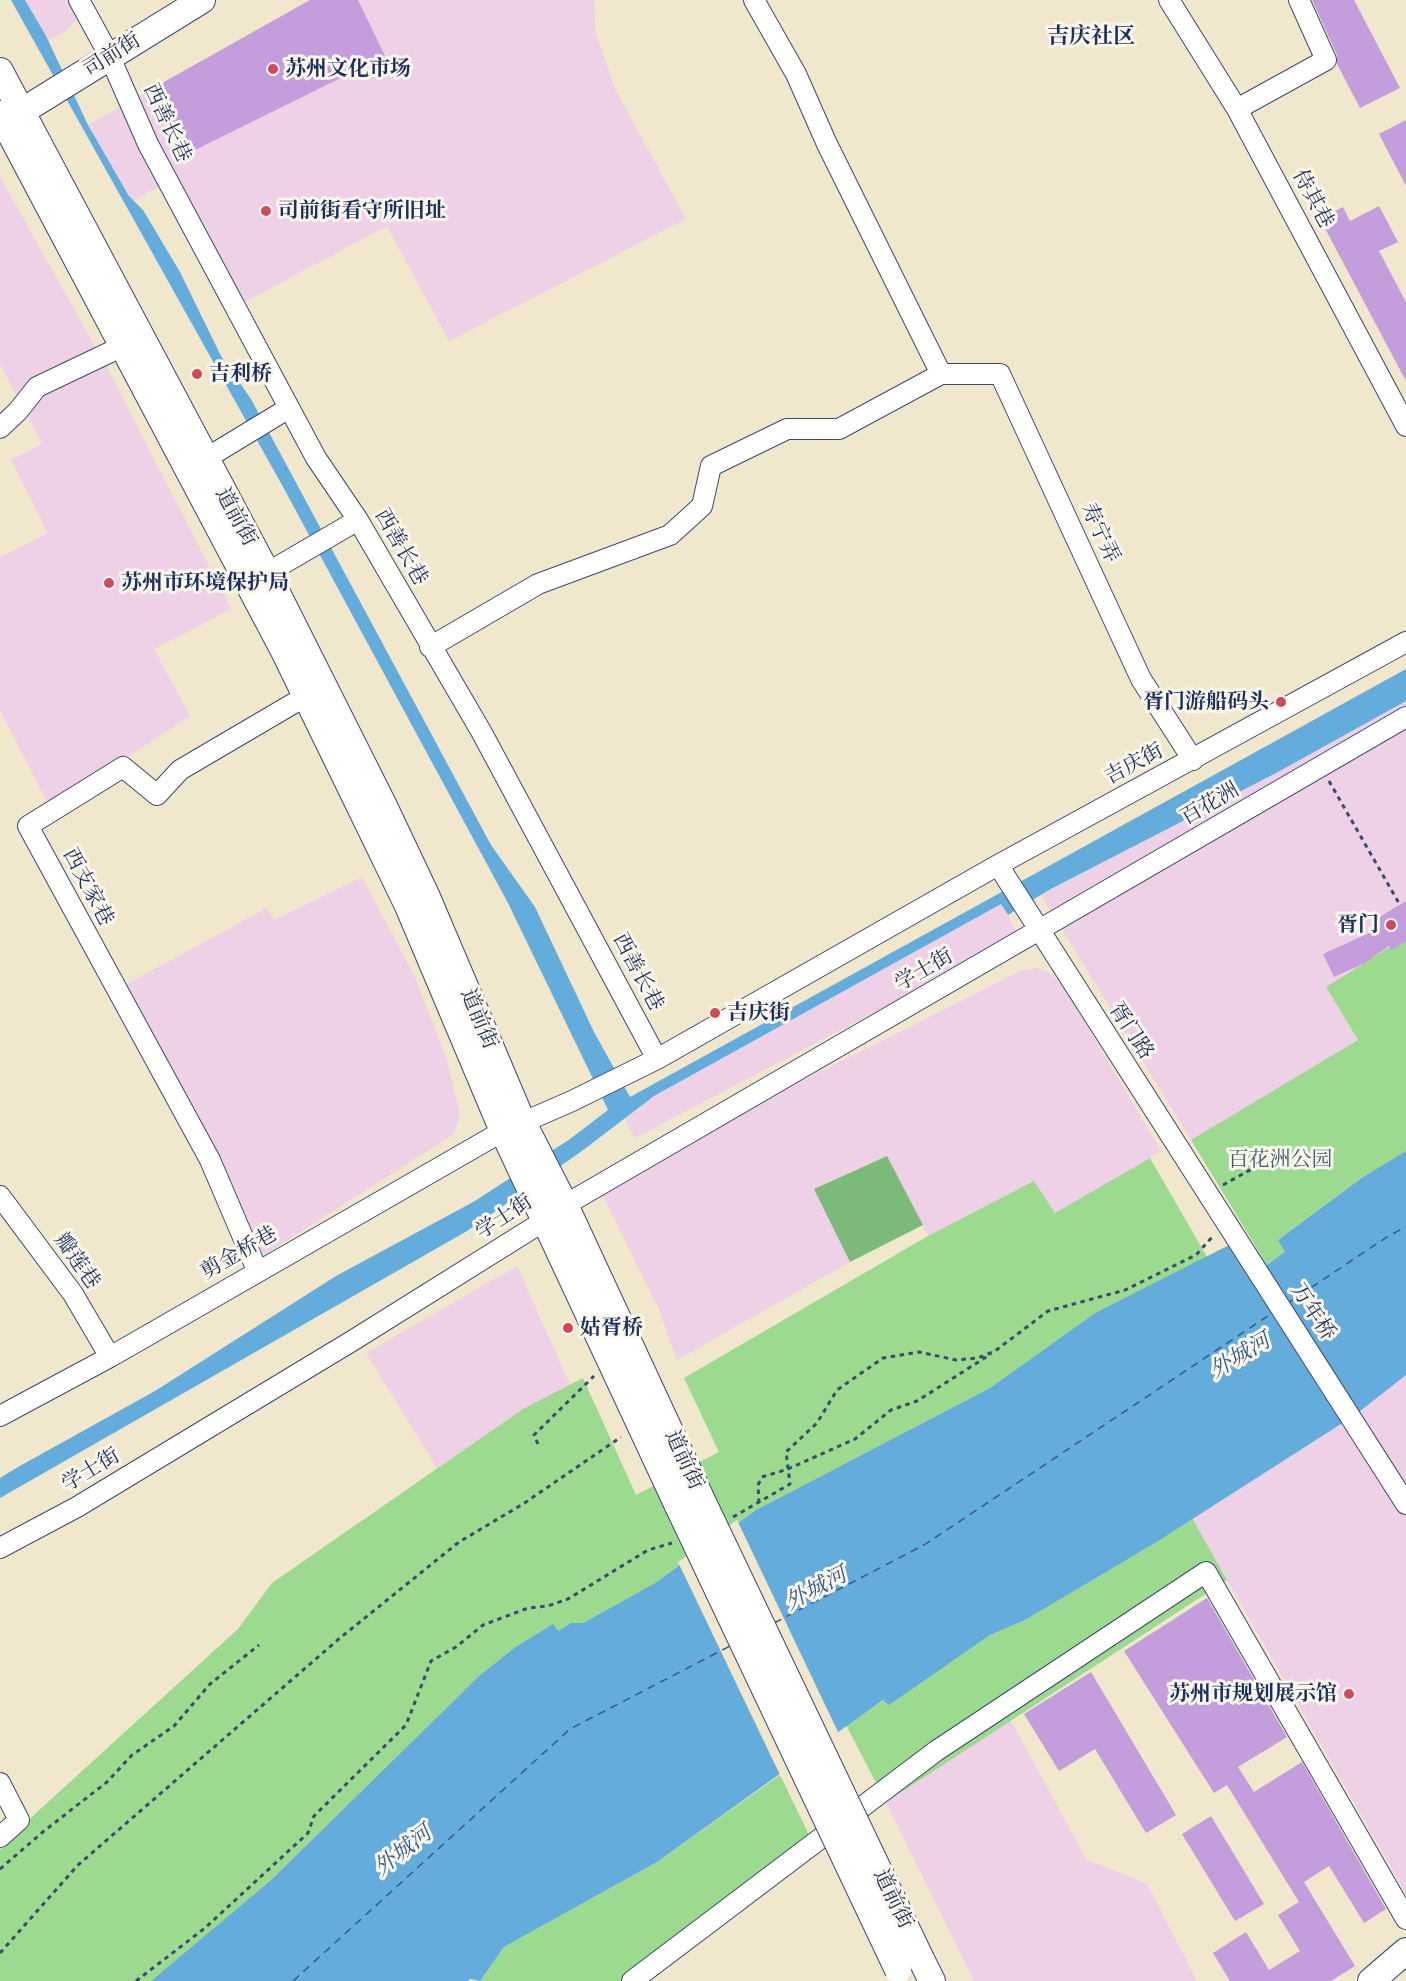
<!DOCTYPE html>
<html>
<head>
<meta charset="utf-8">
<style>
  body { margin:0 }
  canvas { display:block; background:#f0e7cc }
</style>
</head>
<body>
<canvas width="1406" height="1981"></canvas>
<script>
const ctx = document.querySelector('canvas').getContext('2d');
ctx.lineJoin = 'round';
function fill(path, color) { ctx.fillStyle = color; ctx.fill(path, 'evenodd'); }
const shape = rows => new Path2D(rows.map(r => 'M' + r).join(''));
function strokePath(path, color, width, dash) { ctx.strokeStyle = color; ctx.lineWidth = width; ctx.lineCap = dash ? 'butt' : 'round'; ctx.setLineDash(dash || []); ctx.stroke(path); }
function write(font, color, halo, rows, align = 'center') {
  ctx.font = font + ' "Libre Caslon Text","Noto Serif SC",serif'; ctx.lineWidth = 6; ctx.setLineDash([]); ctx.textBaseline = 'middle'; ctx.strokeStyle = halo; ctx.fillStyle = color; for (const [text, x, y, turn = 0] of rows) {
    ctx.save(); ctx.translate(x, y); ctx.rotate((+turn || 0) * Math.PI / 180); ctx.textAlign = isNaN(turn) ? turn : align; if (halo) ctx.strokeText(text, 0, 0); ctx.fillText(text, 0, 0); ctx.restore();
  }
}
fill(shape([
  [25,0,68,0,75,13,76,20,65,32,48,41],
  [310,0,594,0,596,35,616,91,686,219,449,341,387,226,243,303,174,178,133,201,88,125],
  [0,177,110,373,231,609,154,649,190,716,50,808,0,710,0,557,48,533,11,460,42,444,0,364],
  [1406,701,1406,937,1326,987,1358,1040,1191,1140,1041,895,1278,772],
  [362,877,414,975,447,1060,460,1115,454,1134,256,1260,114,991,267,908,274,920],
  [1001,904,1019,936,635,1138,625,1119,654,1096],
  [1036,968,1049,973,1062,984,1161,1151,1054,1214,1034,1181,928,1236,887,1157,863,1166,814,1189,850,1262,677,1360,659,1309,602,1194,715,1125,1022,970],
  [517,1266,570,1385,523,1409,437,1468,366,1353],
  [1406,1375,1406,1894,1192,1518,1355,1415],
  [1010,1719,1086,1859,1147,1884,1197,1981,974,1981,886,1802]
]), '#eed0e7');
fill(shape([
  [1406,937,1406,1151,1363,1177,1278,1240,1286,1252,1267,1265,1191,1140,1358,1040,1326,987],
  [1150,1158,1207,1257,1095,1313,990,1388,756,1510,655,1583,583,1623,571,1623,558,1631,552,1625,514,1648,479,1676,271,1880,151,1981,0,1981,0,1850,36,1813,238,1629,272,1583,523,1409,583,1378,636,1495,719,1452,684,1378,928,1236,1034,1181,1055,1213],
  [1192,1518,1227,1580,886,1802,846,1725,884,1700,889,1704,990,1635,1025,1620],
  [780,1775,811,1839,629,1981,480,1981,504,1947,657,1862]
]), '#9bda8f');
fill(shape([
  [887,1156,923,1225,850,1262,814,1189]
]), '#7cba7a');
fill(shape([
  [11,0,25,0,46,36,88,125,129,196,143,210,180,272,221,356,251,399,491,845,535,907,594,1032,630,1097,1406,669,1406,701,1278,772,1049,890,1008,915,1001,904,654,1096,582,1151,467,1231,0,1498,0,1478,18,1467,155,1391,336,1276,475,1201,570,1139,608,1110,508,903,282,485],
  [1406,1151,1406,1375,1355,1415,1158,1541,1025,1620,990,1635,889,1705,883,1700,657,1862,504,1947,480,1981,470,1979,468,1981,151,1981,271,1880,479,1676,514,1648,553,1624,558,1631,571,1623,583,1623,655,1583,756,1510,990,1388,1095,1313,1247,1236,1267,1265,1285,1252,1278,1240,1363,1177]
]), '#64acdb');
fill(shape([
  [737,1520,839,1734,781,1777,678,1562]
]), '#f0e7cc');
strokePath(shape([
  [1288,1303,1390,1235,1406,1227],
  [774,1623,924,1545,1274,1312],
  [293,1981,570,1729,730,1646]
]), '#355b8a', 1.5, [8, 6]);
fill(shape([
  [310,0,358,0,385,56,183,156,156,102,164,82],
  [1312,0,1354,0,1400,88,1360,108,1337,64,1337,55],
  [1406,120,1406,186,1379,134],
  [1379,206,1398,242,1379,251,1406,302,1406,381,1320,219,1343,207,1350,221],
  [1406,901,1406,941,1391,950,1389,946,1365,963,1334,977,1323,954,1378,929,1373,921],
  [1207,1598,1287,1737,1238,1767,1254,1792,1302,1762,1386,1909,1364,1923,1329,1866,1304,1882,1355,1966,1331,1981,1230,1981,1213,1953,1246,1932,1269,1970,1300,1951,1278,1915,1299,1902,1227,1785,1214,1793,1124,1651],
  [1091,1672,1176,1815,1146,1833,1095,1749,1059,1771,1024,1714],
  [1211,1816,1264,1904,1235,1921,1182,1834]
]), '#c49ddc');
const minor = shape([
  [79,0,109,55,148,144,316,458,358,520,482,733,657,1059],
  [754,0,796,74,827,144,941,374],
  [1169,0,1237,109,1406,426],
  [1237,109,1326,60,1299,0],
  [0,428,18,411,37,387,123,346],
  [205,459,289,408],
  [267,573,358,520],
  [430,647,538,584,670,535,702,506,711,466,787,429,839,429,941,374,1000,374,1141,679,1193,760],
  [998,865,1406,1504],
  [0,1196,73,1294,110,1357],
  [257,1270,210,1160,28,826,123,767,157,795,180,770,306,696],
  [0,1416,110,1357,503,1131,572,1101,657,1059,998,865,1406,642],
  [0,1548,77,1507,352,1341,544,1221,565,1205,1406,717],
  [0,1783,19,1820,0,1837],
  [632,1981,936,1751,1206,1572,1406,1919]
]);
const major = shape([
  [0,71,267,573,383,804,427,897,522,1121,565,1205,700,1496],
  [0,114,285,653,364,815,408,906,503,1131,678,1506],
  [8,120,202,0],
  [921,1959,932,1981],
  [1371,1981,1406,1951]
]);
strokePath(minor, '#3b4b6e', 22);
strokePath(major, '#3b4b6e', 28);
strokePath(shape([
  [1329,781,1400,905],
  [1223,1185,1257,1166],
  [538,1444,534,1435,594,1376],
  [759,1503,758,1485,762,1477,788,1469,855,1439,891,1410,917,1401,991,1354],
  [733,1517,790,1484,786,1452,817,1423,837,1390,883,1358,919,1352,956,1360,978,1358,995,1351,1048,1311,1125,1290,1196,1255,1213,1236],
  [0,1869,44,1831,107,1782,132,1755,174,1726,210,1684,259,1645],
  [0,1953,78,1865,340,1638,459,1542,523,1504,621,1437],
  [136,1981,205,1928,308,1833,314,1816,406,1725,431,1661,456,1647,483,1625,528,1608,548,1606,568,1599,648,1550,672,1543]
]), '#3b4b6e', 3, [4.5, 4.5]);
strokePath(minor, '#fff', 20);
strokePath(major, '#fff', 26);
const majorBridge = shape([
  [700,1496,921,1959],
  [678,1506,898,1970]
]);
strokePath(majorBridge, '#3b4b6e', 28, []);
strokePath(majorBridge, '#fff', 26);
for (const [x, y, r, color] of [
  [273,69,6,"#d1495b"],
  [266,211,6,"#d1495b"],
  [197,374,6,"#d1495b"],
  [109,583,6,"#d1495b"],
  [1281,702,6,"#d1495b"],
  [1391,925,6,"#d1495b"],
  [715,1013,6,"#d1495b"],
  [568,1328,6,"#d1495b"],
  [1349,1694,6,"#d1495b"]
]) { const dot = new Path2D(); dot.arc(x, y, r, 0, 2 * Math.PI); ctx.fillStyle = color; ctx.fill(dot); strokePath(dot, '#fbf7ec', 2); }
write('21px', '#1b2f5e', '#fbf7ec', [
  ["司前街",112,55,-32],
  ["西善长巷",167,123,65],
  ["侍其巷",1313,199,62],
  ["道前街",236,517,61],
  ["寿宁弄",1100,533,65],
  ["西善长巷",401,547,60],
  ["吉庆街",1134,764,-28],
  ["百花洲",1210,804,-30],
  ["西支家巷",88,887,62],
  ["学士街",924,970,-30],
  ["西善长巷",638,972,62],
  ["道前街",479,1019,67],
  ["胥门路",1131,1031,57],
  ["学士街",504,1217,-33],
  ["剪金桥巷",239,1253,-30],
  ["瓣莲巷",77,1261,55],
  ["万年桥",1313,1312,57],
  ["道前街",684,1460,65],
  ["学士街",91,1470,-31],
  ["道前街",893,1899,64]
]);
write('bold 21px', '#1b2f5e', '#fbf7ec', [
  ["苏州文化市场",285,69],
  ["司前街看守所旧址",278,211],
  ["吉利桥",209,374],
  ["苏州市环境保护局",121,583],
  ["胥门游船码头",1269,702,"right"],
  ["胥门",1379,925,"right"],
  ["吉庆街",727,1013],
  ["姑胥桥",580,1328],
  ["苏州市规划展示馆",1337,1694,"right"]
], 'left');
write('21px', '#3b5a6a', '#fbf7ec', [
  ["百花洲公园",1280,1160]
]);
write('bold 22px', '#1b2f5e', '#fbf7ec', [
  ["吉庆社区",1091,37]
]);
write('italic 22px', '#355b8a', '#fbf7ec', [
  ["外城河",1240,1356,-31],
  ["外城河",816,1589,-28],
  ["外城河",403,1851,-38]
]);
</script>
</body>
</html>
